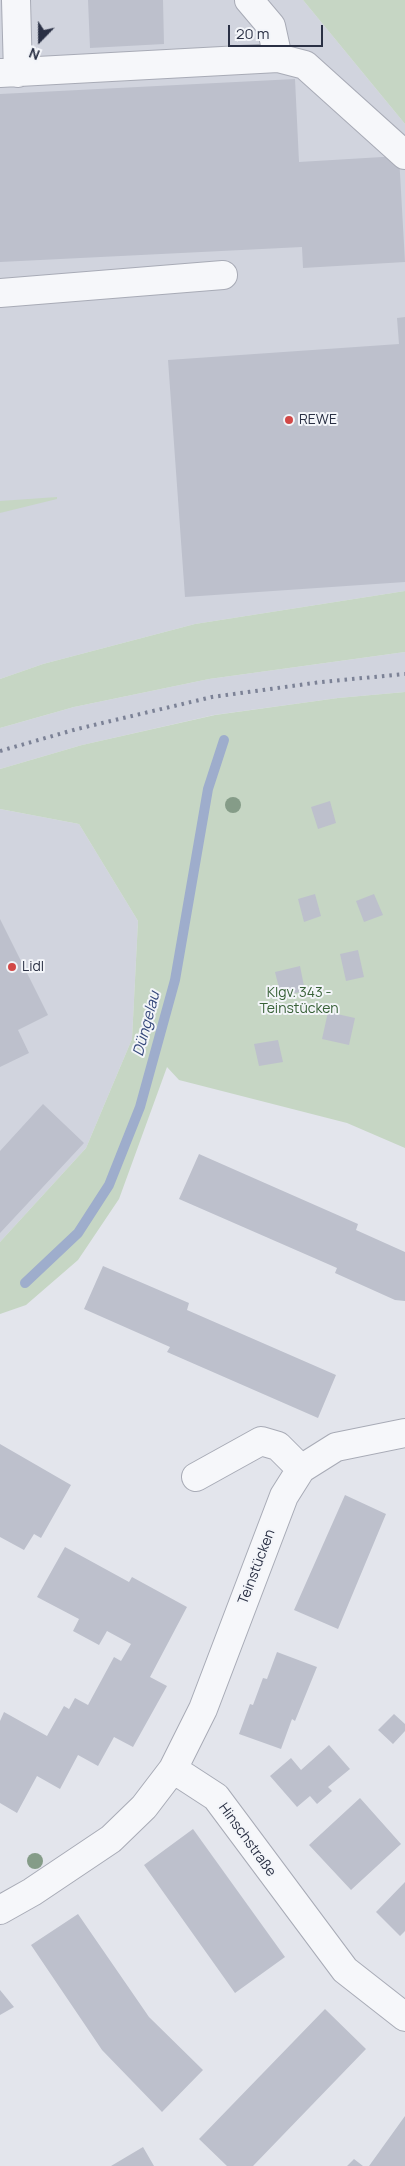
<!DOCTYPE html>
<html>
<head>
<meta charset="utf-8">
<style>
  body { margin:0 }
  #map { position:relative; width:405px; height:2166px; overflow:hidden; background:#e3e5ec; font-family:Manrope,sans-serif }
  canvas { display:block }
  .north { position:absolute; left:15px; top:15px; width:50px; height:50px; -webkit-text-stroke:4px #f3f5f9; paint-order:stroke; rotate:202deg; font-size:14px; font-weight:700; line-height:20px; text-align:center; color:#2a3044 }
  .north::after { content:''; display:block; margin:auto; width:18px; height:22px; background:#2a3044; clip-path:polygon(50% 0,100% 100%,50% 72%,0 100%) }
  .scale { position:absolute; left:228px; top:25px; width:95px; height:22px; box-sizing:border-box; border:2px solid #2a3044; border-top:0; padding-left:6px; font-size:15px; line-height:18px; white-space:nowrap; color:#2a3044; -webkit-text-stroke:4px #f3f5f9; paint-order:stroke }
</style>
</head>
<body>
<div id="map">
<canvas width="405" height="2166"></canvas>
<div class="north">N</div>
<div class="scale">20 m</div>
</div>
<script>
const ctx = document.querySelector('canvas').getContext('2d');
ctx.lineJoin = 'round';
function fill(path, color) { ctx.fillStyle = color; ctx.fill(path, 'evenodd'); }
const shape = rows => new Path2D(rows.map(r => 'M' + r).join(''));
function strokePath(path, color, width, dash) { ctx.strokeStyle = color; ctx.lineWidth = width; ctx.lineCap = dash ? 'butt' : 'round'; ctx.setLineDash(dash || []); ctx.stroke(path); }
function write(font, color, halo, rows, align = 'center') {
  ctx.font = font + ' Manrope,sans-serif'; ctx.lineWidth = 4; ctx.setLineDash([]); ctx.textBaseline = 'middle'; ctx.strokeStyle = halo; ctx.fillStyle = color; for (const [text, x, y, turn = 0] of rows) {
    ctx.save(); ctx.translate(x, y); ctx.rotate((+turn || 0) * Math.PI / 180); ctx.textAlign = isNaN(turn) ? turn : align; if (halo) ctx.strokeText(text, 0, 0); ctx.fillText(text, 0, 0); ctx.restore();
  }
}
fill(shape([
  [0,0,303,0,405,124,405,591,195,624,43,664,0,679],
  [405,652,405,692,338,698,214,715,82,745,0,769,0,728,74,707,209,679],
  [0,809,79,824,138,921,132,1039,86,1148,0,1242]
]), '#d1d4de');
fill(shape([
  [303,0,405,0,405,124],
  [57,497,57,499,0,513,0,501],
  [405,591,405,652,209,679,74,707,0,728,0,679,43,664,195,624],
  [405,692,405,1148,347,1123,179,1080,167,1067,119,1199,78,1260,26,1305,0,1314,0,1242,86,1148,132,1039,138,921,79,824,0,809,0,769,82,745,215,715,338,698]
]), '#c6d6c4');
strokePath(shape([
  [25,1283,78,1233,109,1185,140,1107,175,980,208,789,224,740]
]), '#9eadcc', 10);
fill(shape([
  [88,0,163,0,164,44,90,48],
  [295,79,299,162,399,156,405,262,303,268,302,247,0,262,0,94],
  [405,317,405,582,185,597,168,360,399,344,397,318],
  [330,801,336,823,318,829,311,807],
  [315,894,321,916,304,922,298,899],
  [374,894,383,915,364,922,356,901],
  [0,919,48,1015,18,1030,29,1053,0,1067],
  [358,950,364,977,346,981,340,954],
  [300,966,305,991,281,996,275,972],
  [328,1012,355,1018,349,1045,322,1039],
  [278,1040,283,1062,259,1066,254,1044],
  [43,1104,84,1143,0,1233,0,1151],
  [199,1154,358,1224,356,1230,405,1252,405,1301,395,1300,335,1273,337,1268,179,1199],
  [103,1266,189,1303,187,1310,336,1375,318,1418,167,1352,170,1347,84,1309],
  [0,1444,71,1485,41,1538,34,1534,24,1550,0,1537],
  [345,1495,386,1514,338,1629,294,1610],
  [65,1547,129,1582,132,1577,187,1607,150,1677,167,1686,133,1747,114,1737,98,1766,78,1755,60,1789,37,1776,17,1813,0,1803,0,1721,4,1712,47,1736,64,1706,69,1709,75,1698,88,1705,114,1657,121,1661,131,1644,107,1631,99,1645,73,1631,79,1619,37,1597],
  [277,1652,317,1667,295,1721,292,1719,281,1749,239,1734,250,1704,253,1705,263,1678,267,1679],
  [394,1714,405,1724,405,1731,393,1744,378,1730],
  [329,1745,350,1769,328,1787,332,1791,317,1804,310,1796,297,1807,270,1776,291,1758,301,1770],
  [360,1798,401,1844,351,1890,309,1845],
  [193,1829,285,1957,235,1993,144,1865],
  [405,1882,405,1931,400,1936,376,1912],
  [78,1914,149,2017,203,2070,162,2112,102,2050,31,1945],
  [0,1990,14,2007,0,2015],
  [325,2009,366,2049,253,2166,227,2166,199,2139],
  [405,2116,405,2166,369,2166],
  [143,2147,154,2166,111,2166],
  [354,2159,363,2166,347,2166]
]), '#bdc0cc');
const minor = shape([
  [16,0,18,73],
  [249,0,271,26,278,58],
  [0,73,278,58,305,65,405,155],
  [0,293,223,275],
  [196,1477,261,1441,278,1446,301,1469],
  [173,1769,216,1797,345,1970,405,2017],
  [0,1910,32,1892,111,1839,144,1807,173,1769,203,1709,284,1496,301,1469,336,1447,405,1433]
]);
strokePath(minor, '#a8abb6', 30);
strokePath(minor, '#f6f7fa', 28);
strokePath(shape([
  [0,751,77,729,212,697,321,682,405,674]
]), '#7c8296', 4, [2.5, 5]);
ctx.fillStyle = '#859c88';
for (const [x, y] of [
  [233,805],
  [35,1861]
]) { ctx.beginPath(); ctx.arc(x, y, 8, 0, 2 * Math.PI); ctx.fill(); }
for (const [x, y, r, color] of [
  [289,420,5,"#d24847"],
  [12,967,5,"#d24847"]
]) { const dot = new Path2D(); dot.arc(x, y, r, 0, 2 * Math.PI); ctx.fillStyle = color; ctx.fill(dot); strokePath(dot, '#f3f5f9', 2); }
write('14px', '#2a3044', '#f3f5f9', [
  ["REWE",299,420],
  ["Lidl",22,967]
], 'left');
write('14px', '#386137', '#f3f5f9', [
  ["Klgv. 343 -",299,993],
  ["Teinstücken",299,1009]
]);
write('14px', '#2a3044', '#f3f5f9', [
  ["Teinstücken",257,1567,-69],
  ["Hinschstraße",247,1840,54]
]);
write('italic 15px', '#33477a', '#f3f5f9', [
  ["Düngelau",147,1024,-75]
]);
</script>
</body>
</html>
